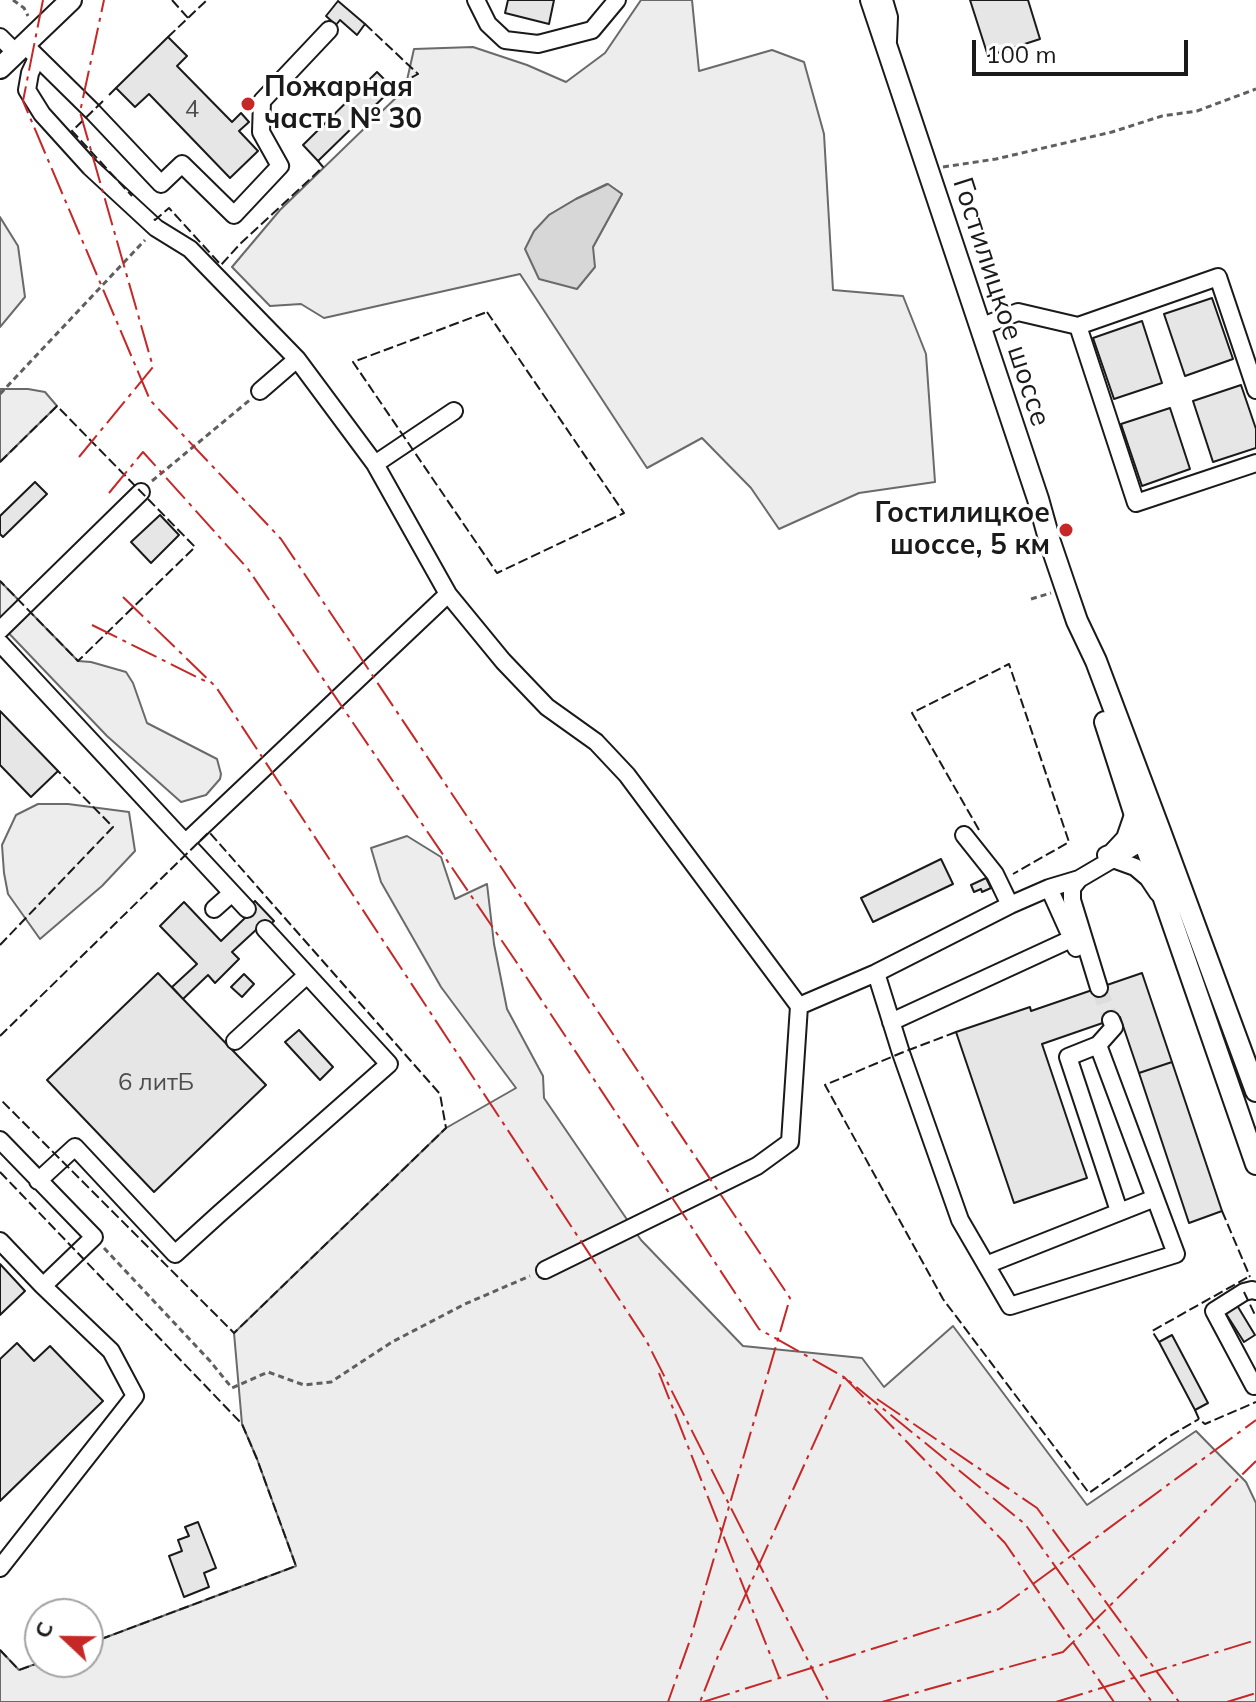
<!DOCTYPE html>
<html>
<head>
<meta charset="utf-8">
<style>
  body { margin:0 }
  #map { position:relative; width:1256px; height:1702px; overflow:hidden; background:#fff; font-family:Mulish,sans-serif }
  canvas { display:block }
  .north { position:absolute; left:24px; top:1598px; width:80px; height:80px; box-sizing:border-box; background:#fff; border:2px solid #a3a3a3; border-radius:50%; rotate:292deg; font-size:22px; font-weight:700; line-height:32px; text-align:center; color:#1a1a1a }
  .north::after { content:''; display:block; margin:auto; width:28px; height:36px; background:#c62828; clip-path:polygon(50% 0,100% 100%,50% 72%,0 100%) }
  .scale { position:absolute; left:972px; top:40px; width:216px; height:36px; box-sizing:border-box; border:4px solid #1a1a1a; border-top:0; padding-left:10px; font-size:24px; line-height:28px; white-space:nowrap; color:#1a1a1a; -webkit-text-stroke:6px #fff; paint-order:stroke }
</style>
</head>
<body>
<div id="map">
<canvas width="1256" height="1702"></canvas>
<div class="north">С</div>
<div class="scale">100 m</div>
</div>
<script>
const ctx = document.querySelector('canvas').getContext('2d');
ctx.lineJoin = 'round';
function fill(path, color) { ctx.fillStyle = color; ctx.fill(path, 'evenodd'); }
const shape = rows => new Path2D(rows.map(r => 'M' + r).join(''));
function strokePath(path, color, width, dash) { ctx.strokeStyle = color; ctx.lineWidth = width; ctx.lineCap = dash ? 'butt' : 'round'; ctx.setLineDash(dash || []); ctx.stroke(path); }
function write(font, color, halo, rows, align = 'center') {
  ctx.font = font + ' Mulish,sans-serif'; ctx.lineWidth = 6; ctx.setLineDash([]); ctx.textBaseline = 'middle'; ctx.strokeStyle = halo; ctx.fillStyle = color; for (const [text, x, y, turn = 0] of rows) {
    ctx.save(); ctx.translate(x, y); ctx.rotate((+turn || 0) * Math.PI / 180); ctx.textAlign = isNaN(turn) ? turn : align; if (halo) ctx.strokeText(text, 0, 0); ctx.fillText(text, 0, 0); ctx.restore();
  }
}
const built = shape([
  [641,0,692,0,699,71,772,50,804,62,824,134,833,290,903,296,926,354,935,482,859,493,779,529,751,488,702,438,647,468,520,274,324,318,301,304,270,306,232,267,280,210,405,89,414,49,473,47,527,65,566,82,605,53,641,0],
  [607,184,622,194,593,247,549,215,576,199,607,184],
  [0,217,18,246,25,297,0,327,0,217],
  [0,389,28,389,45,392,57,406,0,462,0,389],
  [0,581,78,661,91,662,126,672,133,683,147,723,217,759,221,774,220,779,206,795,181,802,107,736,0,624,0,581],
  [38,804,68,804,129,812,135,851,102,886,40,939,8,894,4,873,2,845,16,815,38,804],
  [407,836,441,857,455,899,487,884,494,944,507,1009,543,1076,544,1098,641,1240,743,1346,862,1358,884,1387,953,1326,1087,1505,1196,1431,1246,1482,1256,1503,1256,1702,0,1702,0,1650,19,1670,41,1662,88,1662,88,1644,296,1566,257,1459,242,1424,234,1333,446,1128,516,1088,441,987,381,882,371,848,407,836]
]);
fill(built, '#ededed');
strokePath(built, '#6a6a6a', 2);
const water = shape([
  [608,184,622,194,593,247,595,267,577,289,539,279,525,249,534,231,549,215,576,199,608,184]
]);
fill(water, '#d7d7d7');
strokePath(water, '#6a6a6a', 2);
const building = shape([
  [508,0,554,0,549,24,505,13,508,0],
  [970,0,1028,0,1040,39,988,56,970,0],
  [338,1,365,24,357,35,340,20,336,25,326,16,338,1],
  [168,37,187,56,177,66,232,122,241,113,249,122,239,131,258,151,230,178,149,94,135,107,116,88,168,37],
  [377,72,393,88,318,161,303,145,377,72],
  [1212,298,1233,359,1185,376,1164,314,1212,298],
  [1142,321,1162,383,1114,399,1093,338,1142,321],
  [1241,385,1256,429,1256,448,1213,462,1193,401,1241,385],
  [1170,408,1190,469,1142,486,1121,424,1170,408],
  [35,482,47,494,3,537,0,534,0,516,35,482],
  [160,515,179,535,151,563,131,542,160,515],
  [0,711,58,771,31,797,0,765,0,711],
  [941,859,953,884,873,922,861,898,941,859],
  [986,878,991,888,982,892,981,889,974,892,971,885,986,878],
  [255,901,274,921,261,933,257,929,232,952,239,959,215,983,208,975,183,999,172,987,197,964,160,926,184,902,221,941,246,917,242,913,255,901],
  [158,973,266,1085,154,1192,47,1080,158,973],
  [1142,973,1172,1062,1139,1073,1120,1017,1042,1044,1087,1178,1014,1203,956,1032,1030,1007,1031,1011,1142,973],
  [244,974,254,984,242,997,231,987,244,974],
  [299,1030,333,1067,320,1080,285,1042,299,1030],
  [1172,1062,1222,1211,1189,1223,1139,1073,1172,1062],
  [0,1264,25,1291,0,1315,0,1264],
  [1235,1302,1255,1335,1244,1342,1223,1309,1235,1302],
  [1172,1335,1208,1403,1195,1410,1159,1342,1172,1335],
  [17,1343,34,1361,50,1346,103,1401,0,1501,0,1359,17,1343],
  [198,1522,216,1568,204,1573,209,1587,184,1597,169,1556,182,1551,178,1540,189,1536,185,1527,198,1522]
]);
fill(building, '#e6e6e6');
strokePath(building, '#1a1a1a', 2);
strokePath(shape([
  [1099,988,1111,1020]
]), '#ddd', 16, [16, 8]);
const minor = shape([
  [476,0,488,24,505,40,538,44,592,30,617,0],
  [884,0,889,17,888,41],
  [0,37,16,53],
  [32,52,93,112,161,184,182,164,234,215,280,166,261,132,262,101,329,30],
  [37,58,30,73,27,90,42,114,90,167,156,228,190,249,297,359,375,464,448,594,503,661,547,707,596,742,627,775,799,1006,790,1142,757,1166,545,1270],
  [1078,326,1136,503,1256,463],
  [980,327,1018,312,1078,326,1218,277,1256,390],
  [260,391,297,359],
  [375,464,454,411],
  [0,630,141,492],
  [0,643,247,909],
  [964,835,995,874,1010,905],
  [186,842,448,594],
  [1106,855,1111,853,1125,838,1134,812],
  [1113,859,1135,867,1148,878,1158,893],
  [1049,888,1076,948],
  [214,909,232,893],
  [876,973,901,1053,960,1220,1010,1306,1176,1254,1098,1045],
  [1099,988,1072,900,1072,888,1079,879,1152,836],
  [799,1006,876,973,1010,905,1049,888,1079,879],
  [1111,1020,1114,1027,1098,1045,1068,1057,1119,1211],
  [891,1022,1082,934],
  [235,1041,307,975],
  [0,1140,94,1237,43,1286],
  [38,1181,75,1147,175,1254,219,1214,389,1064,265,929],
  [0,1241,43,1286,111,1351,135,1396,0,1568],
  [986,1265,1155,1198],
  [1254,1386,1214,1311,1244,1292,1252,1290,1256,1291]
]);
const major = shape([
  [871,0,1038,499,1050,542,1066,589,1077,621,1096,661,1160,831,1256,1091],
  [0,68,71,0],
  [1105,722,1134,812,1256,1164]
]);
strokePath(minor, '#1a1a1a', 20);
strokePath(major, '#1a1a1a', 24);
strokePath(shape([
  [13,0,24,8,28,16],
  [943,167,996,159,1112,132,1162,116,1197,111,1256,89],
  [0,394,145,240],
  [152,481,251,399],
  [1031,599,1051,593],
  [104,1248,210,1361,232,1388,268,1372,304,1385,331,1382,392,1342,465,1304,530,1276]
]), '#5f5f5f', 3, [6, 4]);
strokePath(minor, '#fff', 16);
strokePath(major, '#fff', 20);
strokePath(shape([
  [172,0,188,18],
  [365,24,418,74,393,88],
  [168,37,207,0],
  [109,95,116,88],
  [103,101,72,131,132,196],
  [154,219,155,220,169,208,221,265,240,244,323,167,318,161],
  [487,312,624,513,497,573,353,362,487,312],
  [0,462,57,406,195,547,78,661,0,581],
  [979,830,912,713,1009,664,1069,842,1013,874],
  [0,945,113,827,58,771],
  [956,1032,901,1053,825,1085,943,1299,1089,1493,1168,1437,1199,1419],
  [0,1036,209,832,440,1094,446,1128,234,1333,0,1099],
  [0,1172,242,1424,257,1459,296,1566,88,1644],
  [1222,1211,1250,1277],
  [1244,1292,1256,1317],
  [1159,1342,1152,1331,1250,1276],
  [1195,1410,1199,1419,1205,1424,1256,1402],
  [0,1650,19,1670,41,1662]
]), '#1a1a1a', 2, [10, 4]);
strokePath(shape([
  [43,0,23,101,150,400,281,539,790,1298,690,1640,668,1702],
  [79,457,153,367,80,112,104,0],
  [109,493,143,452,248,569,515,960,759,1329,844,1377,720,1651,700,1702],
  [123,597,216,687,646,1340,829,1702],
  [92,625,209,683],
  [659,1373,779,1677],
  [877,1399,1037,1508,1179,1702],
  [703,1702,999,1609,1256,1420],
  [882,1702,1063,1652,1256,1461],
  [1056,1702,1256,1640],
  [1114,1702,1005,1543,844,1377,1025,1524,1152,1702],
  [1227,1702,1256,1693]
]), '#c62828', 2, [28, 6, 4, 6]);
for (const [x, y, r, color] of [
  [248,104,8,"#c62828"],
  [1066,530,8,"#c62828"]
]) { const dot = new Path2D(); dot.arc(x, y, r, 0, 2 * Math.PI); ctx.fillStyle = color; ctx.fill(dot); strokePath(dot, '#fff', 3); }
write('24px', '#4d4d4d', null, [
  ["4",192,110],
  ["6 литБ",156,1083]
]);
write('bold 28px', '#1a1a1a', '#fff', [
  ["Пожарная",264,88],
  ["часть № 30",264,120],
  ["Гостилицкое",1050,514,"right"],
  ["шоссе, 5 км",1050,546,"right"]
], 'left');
write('28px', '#1a1a1a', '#fff', [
  ["Гостилицкое шоссе",1001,302,72]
]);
</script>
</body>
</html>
